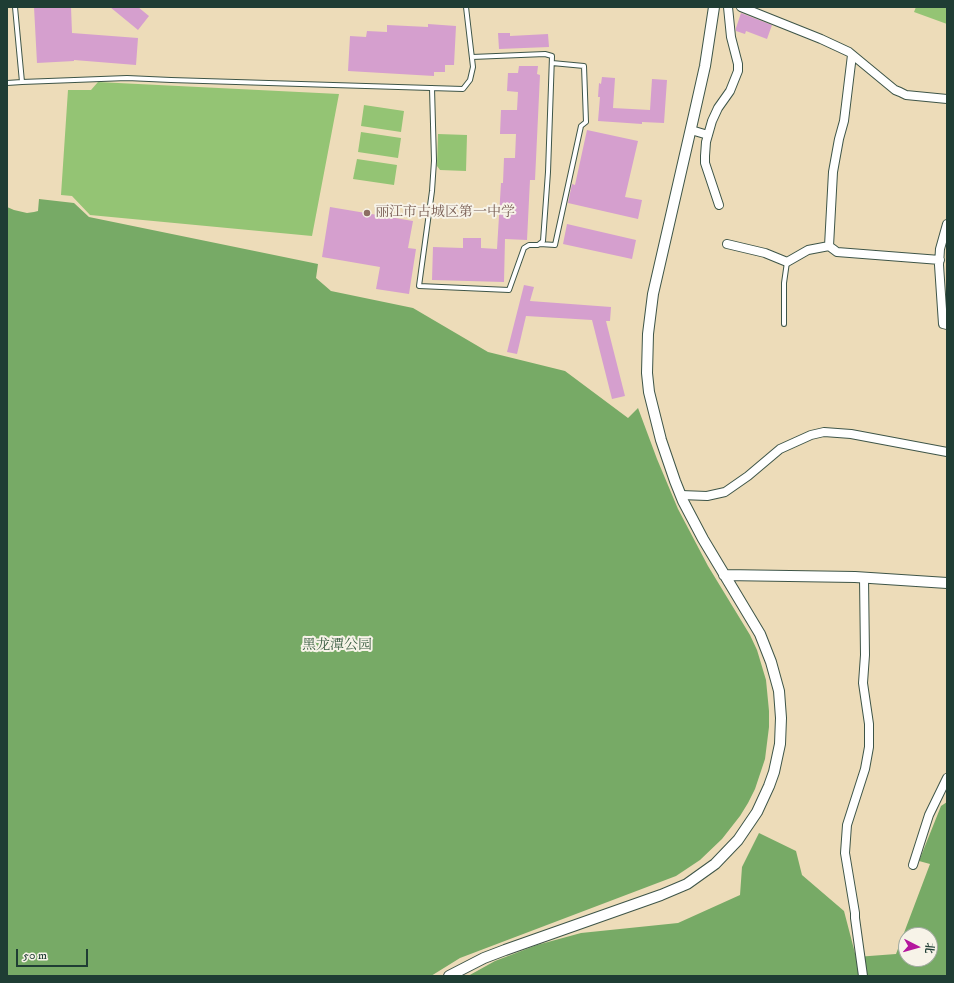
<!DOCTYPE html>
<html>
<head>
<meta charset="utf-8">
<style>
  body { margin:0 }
  #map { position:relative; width:954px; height:983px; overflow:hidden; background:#eddcb9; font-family:"IM FELL DW Pica","Noto Serif SC",serif }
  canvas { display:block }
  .frame { position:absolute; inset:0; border:8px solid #1f3d34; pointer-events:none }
  .north { position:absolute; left:898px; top:927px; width:40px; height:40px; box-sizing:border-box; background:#f7f3e8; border:1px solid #a1aaa0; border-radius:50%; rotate:96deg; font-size:11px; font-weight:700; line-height:16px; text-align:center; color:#1f3d34 }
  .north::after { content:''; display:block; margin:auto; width:14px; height:18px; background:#b5179e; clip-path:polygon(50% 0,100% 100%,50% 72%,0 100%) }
  .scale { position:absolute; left:16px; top:949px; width:72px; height:18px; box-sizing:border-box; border:2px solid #1f3d34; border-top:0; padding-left:5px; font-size:12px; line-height:14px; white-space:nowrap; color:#1f3d34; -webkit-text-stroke:3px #f7f3e8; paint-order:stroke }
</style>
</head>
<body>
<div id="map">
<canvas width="954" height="983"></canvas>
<div class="frame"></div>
<div class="north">北</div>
<div class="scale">50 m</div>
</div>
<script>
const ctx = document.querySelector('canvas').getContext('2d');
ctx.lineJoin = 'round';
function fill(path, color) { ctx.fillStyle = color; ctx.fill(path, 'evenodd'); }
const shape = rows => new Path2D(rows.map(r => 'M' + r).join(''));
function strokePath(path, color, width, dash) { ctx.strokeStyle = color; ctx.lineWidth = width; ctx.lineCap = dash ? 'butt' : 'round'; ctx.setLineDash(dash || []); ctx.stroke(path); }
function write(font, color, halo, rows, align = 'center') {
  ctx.font = font + ' "IM FELL DW Pica","Noto Serif SC",serif'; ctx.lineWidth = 4; ctx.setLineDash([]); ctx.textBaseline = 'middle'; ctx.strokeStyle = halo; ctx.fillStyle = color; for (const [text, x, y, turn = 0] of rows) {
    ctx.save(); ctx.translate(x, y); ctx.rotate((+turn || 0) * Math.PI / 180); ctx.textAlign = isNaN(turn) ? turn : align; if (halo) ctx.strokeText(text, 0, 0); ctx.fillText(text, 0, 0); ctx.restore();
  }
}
fill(shape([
  [916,7,947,7,947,24,914,12],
  [98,82,339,94,312,236,90,215,72,196,61,195,68,90,91,90],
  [364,105,404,111,401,132,361,126],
  [361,132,401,138,398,158,358,152],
  [438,134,467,135,466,171,440,170,437,166],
  [357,159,397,165,394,185,353,179]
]), '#94c474');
fill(shape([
  [39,199,74,203,89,217,318,264,316,278,331,291,413,308,488,352,565,371,628,418,638,408,657,459,678,509,708,566,750,635,757,650,766,680,769,711,769,727,765,759,755,789,748,803,740,816,722,839,700,860,676,876,460,958,431,976,7,976,7,207,14,210,27,213,34,212,38,211],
  [947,802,947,976,468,976,495,961,537,945,581,933,678,923,740,895,742,867,759,833,796,851,802,875,844,911,856,957,896,954,930,864,919,861,941,806],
  [906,935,930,935,930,959,906,959]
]), '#7a6');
fill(shape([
  [34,7,71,7,72,33,138,38,136,65,74,60,74,61,37,63],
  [110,7,138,7,149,16,138,30],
  [741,13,772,25,767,39,746,31,745,34,736,31,736,28],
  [428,24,456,26,454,65,445,65,445,72,434,72,434,76,348,71,350,36,366,37,367,31,387,32,387,25,428,27],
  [498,33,510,33,510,36,548,34,549,47,499,49],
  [519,66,538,66,537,74,540,75,535,180,530,180,527,240,505,239,504,282,432,280,433,247,463,248,463,238,481,238,481,248,497,249,501,183,503,183,504,158,515,158,516,134,500,134,501,110,517,110,518,92,507,91,508,73,518,73],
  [602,77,615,78,613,108,650,110,652,79,667,80,664,123,642,122,642,124,598,121,600,97,598,97,599,83,601,84],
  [587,130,638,141,625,197,642,200,638,219,568,203,572,184,575,185],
  [330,207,413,221,408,248,416,249,409,294,376,289,380,267,322,257],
  [567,224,636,240,632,259,563,244],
  [524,285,534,287,530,301,611,307,610,321,606,321,625,396,612,399,592,320,526,316,517,354,507,352]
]), '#d59fce');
const service = shape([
  [15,7,22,82,127,78,171,80,463,89,470,80,473,67,466,7],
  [7,83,22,82],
  [432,88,434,161,432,191,419,286,509,290,524,248,529,245,538,245,543,241,548,172,552,56,545,54,472,57],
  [540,244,555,245,581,126,586,122,584,66,552,63],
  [784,324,784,283,787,262]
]);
const minor = shape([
  [741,7,821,39,849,52,895,90,900,92,906,95,947,99],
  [852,55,844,121,839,139,833,172,829,246,837,252,940,260],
  [691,130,708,135],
  [719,205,705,163,705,156,706,142,712,121,718,108,730,91,738,71,738,64,731,37,728,7],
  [947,224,940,249,939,265,943,324,947,325],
  [727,244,765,253,787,262,808,250,829,246],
  [681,495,707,496,725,492,748,476,780,449,811,435,824,432,851,434,947,452],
  [913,865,929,815,947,778],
  [863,976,855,918,855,913,845,853,847,825,865,769,869,747,869,724,863,683,865,655,864,578]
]);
const tertiary = shape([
  [724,575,855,577,947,583],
  [449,976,484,958,505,950,661,895,687,884,715,864,738,840,757,812,769,786,774,772,780,744,781,718,779,691,771,662,760,634,703,539,683,501,675,481,661,440,649,392,647,373,648,334,653,294,694,115,705,66,714,7]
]);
strokePath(service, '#3e5548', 6);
strokePath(minor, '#3e5548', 10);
strokePath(tertiary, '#3e5548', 12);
strokePath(service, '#fff', 4);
strokePath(minor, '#fff', 8);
strokePath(tertiary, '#fff', 10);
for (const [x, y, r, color] of [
  [367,213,4,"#8d6e63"]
]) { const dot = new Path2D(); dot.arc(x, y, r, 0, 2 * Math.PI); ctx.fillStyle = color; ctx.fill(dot); strokePath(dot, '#f7f3e8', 1.5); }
write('14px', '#785e54', '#f7f3e8', [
  ["丽江市古城区第一中学",375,213]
], 'left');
write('14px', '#3c5f44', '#f7f3e8', [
  ["黑龙潭公园",337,646]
]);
</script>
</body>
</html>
